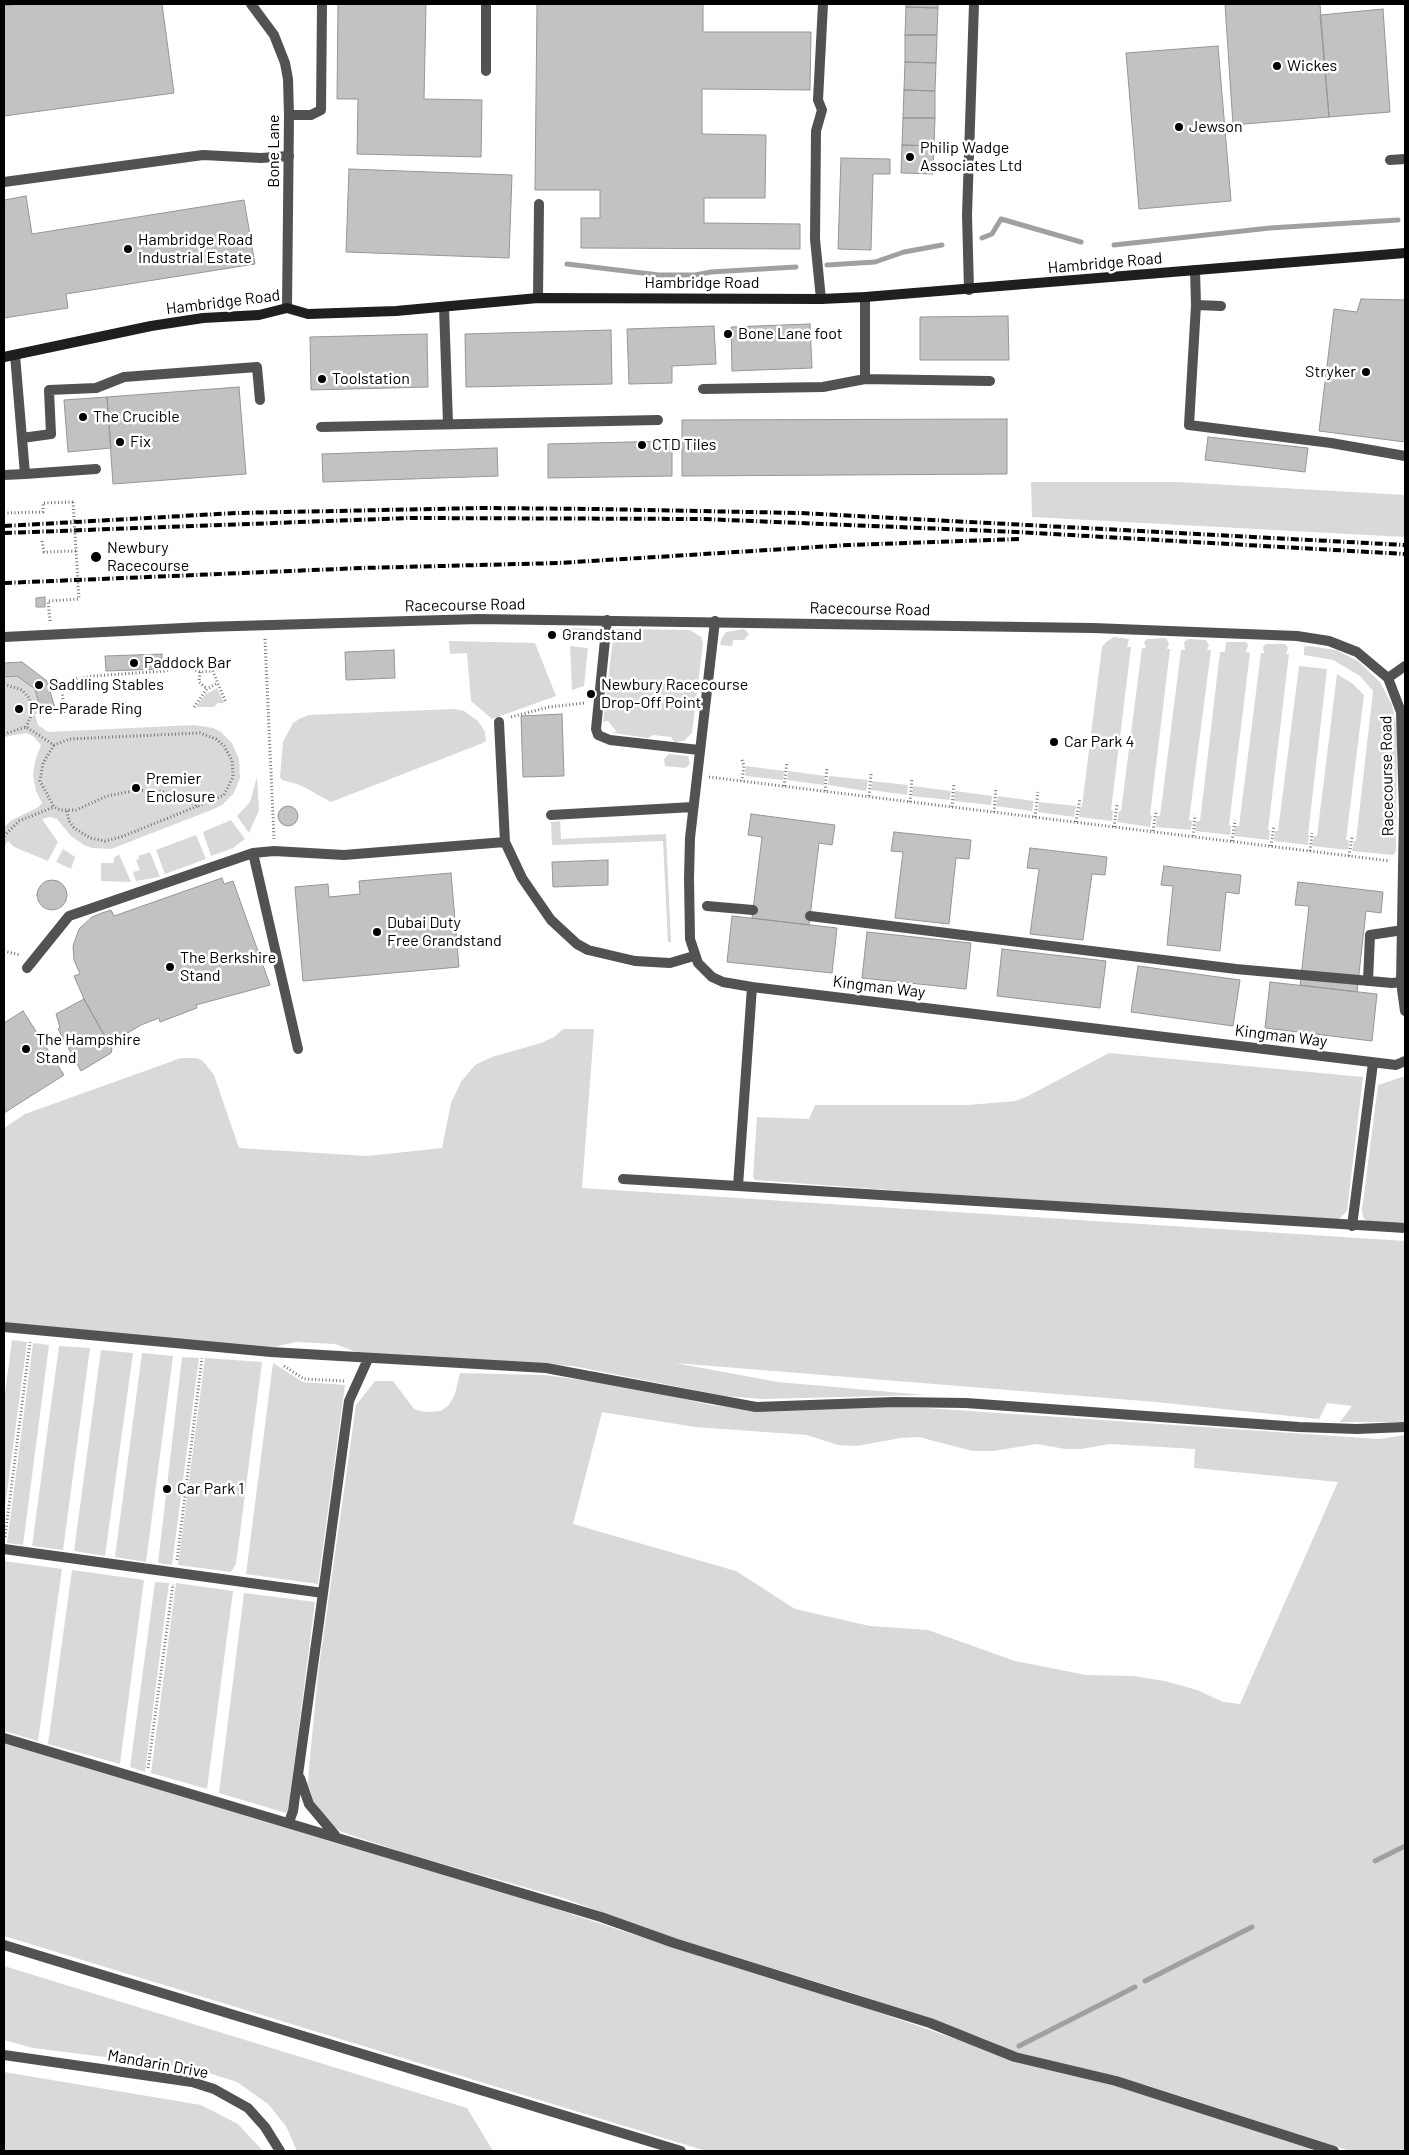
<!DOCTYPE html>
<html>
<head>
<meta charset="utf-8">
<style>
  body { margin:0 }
  #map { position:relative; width:1409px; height:2155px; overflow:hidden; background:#fff; font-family:Barlow,sans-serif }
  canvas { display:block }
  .frame { position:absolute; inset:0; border:5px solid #000; pointer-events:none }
</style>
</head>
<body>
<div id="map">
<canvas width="1409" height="2155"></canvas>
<div class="frame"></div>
</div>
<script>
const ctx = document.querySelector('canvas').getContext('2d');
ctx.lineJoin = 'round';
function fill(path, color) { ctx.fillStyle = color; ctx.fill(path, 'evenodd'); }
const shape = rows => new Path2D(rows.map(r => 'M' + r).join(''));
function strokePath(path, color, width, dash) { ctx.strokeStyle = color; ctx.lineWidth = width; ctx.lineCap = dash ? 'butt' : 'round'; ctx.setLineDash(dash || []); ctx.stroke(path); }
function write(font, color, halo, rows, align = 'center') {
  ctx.font = font + ' Barlow,sans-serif'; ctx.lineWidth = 5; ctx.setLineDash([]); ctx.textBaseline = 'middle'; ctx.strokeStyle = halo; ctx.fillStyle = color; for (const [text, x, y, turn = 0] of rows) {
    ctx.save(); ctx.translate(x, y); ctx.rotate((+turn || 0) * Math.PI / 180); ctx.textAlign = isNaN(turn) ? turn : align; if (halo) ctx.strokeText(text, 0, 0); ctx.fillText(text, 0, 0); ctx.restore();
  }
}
fill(shape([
  [1031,482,1178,482,1405,495,1405,537,1032,517],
  [569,628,593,629,601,638,594,641,569,640],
  [617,629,690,630,701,637,703,643,692,733,684,741,674,742,671,737,653,735,648,738,613,733,616,731,608,721,603,722,614,631],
  [744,629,749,634,744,640,733,640,732,646,720,645,722,638,726,632],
  [1114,637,1129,639,1127,647,1131,647,1111,810,1113,811,1112,821,1079,817,1080,807,1082,806,1102,647,1106,642],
  [1166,638,1169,644,1167,649,1170,649,1150,815,1152,816,1150,827,1117,822,1119,811,1121,811,1142,648,1146,648,1144,642,1147,639],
  [1188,639,1206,640,1209,645,1207,650,1211,650,1189,820,1192,821,1191,830,1156,827,1157,816,1160,816,1181,650,1185,650,1184,642],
  [449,641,535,643,556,696,492,719,471,701,467,653,450,654],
  [1226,642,1246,642,1248,645,1246,652,1250,653,1229,825,1231,826,1230,835,1195,831,1196,821,1200,821,1220,652,1225,652],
  [1266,644,1285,644,1288,648,1286,654,1289,654,1268,830,1270,830,1269,840,1234,836,1235,826,1239,826,1261,653,1264,653,1263,647],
  [570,646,588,648,584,686,572,690],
  [1309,646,1336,650,1358,661,1380,682,1392,705,1397,729,1396,851,1393,855,1352,851,1354,841,1356,841,1373,691,1360,676,1333,660,1304,655,1304,647],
  [1299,666,1327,669,1308,835,1309,835,1308,845,1274,841,1275,831,1278,831],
  [1337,674,1353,684,1364,695,1346,840,1349,840,1348,850,1312,846,1314,836,1317,836],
  [17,676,35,689,41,711,40,714,35,714,38,725,48,732,194,725,213,728,221,732,232,743,239,759,240,778,234,793,222,805,214,809,111,849,92,848,84,845,71,836,57,819,50,817,42,819,58,842,48,861,14,847,8,841,4,847,5,826,12,820,37,808,42,803,36,791,33,776,35,761,41,745,33,736,26,733,4,737,4,677],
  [217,688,224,703,218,703,214,707,196,707,205,695],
  [454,709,464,711,478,721,485,732,486,741,483,743,331,802,300,785,282,780,280,777,283,742,293,723,301,718,309,715],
  [669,754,688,756,690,764,685,768,665,766,664,759],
  [746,766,784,771,783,780,745,776],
  [788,771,825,776,824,785,787,780],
  [829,776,868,780,866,791,828,785],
  [257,777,259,810,249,833,237,816,250,802],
  [872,781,908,785,907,795,871,790],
  [913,786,951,791,950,800,912,796],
  [955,791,992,796,991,805,954,801],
  [998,796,1034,801,1032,811,996,806],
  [1039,802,1076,806,1074,817,1038,812],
  [231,820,245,839,233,848,211,856,203,832],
  [560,821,561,839,666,834,671,942,668,942,663,841,552,845,551,822],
  [196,835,206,859,165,874,156,850],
  [63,849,75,857,71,869,56,862],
  [150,852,160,877,136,881,133,872,140,870,136,860,139,859,138,856],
  [119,854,131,882,101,881,101,863,114,863,114,858],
  [563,1029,594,1029,582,1188,1405,1241,1405,1422,1340,1422,1352,1406,1327,1403,1319,1419,1156,1402,675,1363,778,1382,925,1395,762,1399,725,1396,573,1366,362,1354,335,1344,296,1342,270,1348,4,1322,4,1128,25,1114,181,1058,196,1058,203,1061,214,1075,239,1148,367,1156,442,1148,451,1103,461,1082,475,1065,492,1057,541,1043,554,1037],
  [1109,1053,1363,1077,1347,1211,1338,1220,943,1194,755,1180,753,1177,757,1117,809,1119,815,1105,968,1105,1015,1101,1028,1096],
  [1405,1076,1405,1224,1368,1222,1363,1217,1362,1210,1378,1085],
  [12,1340,27,1342,4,1515,4,1400],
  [33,1343,49,1345,23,1545,7,1543],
  [59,1346,90,1348,63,1550,32,1546],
  [101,1350,133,1353,105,1556,74,1551],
  [142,1353,173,1356,146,1562,115,1557],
  [182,1357,199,1358,172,1565,158,1563],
  [205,1358,262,1362,236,1564,231,1572,178,1565],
  [273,1363,303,1382,345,1385,318,1584,246,1574],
  [460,1373,544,1375,621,1385,711,1405,744,1409,897,1406,1379,1439,1405,1435,1405,2151,1350,2151,1146,2085,1012,2051,985,2039,850,1992,667,1936,563,1898,411,1855,342,1832,331,1825,313,1800,308,1783,309,1768,318,1674,356,1405,375,1381,393,1381,414,1409,425,1412,441,1411,449,1405,455,1394],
  [602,1412,695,1427,807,1435,838,1445,856,1446,901,1438,919,1437,972,1451,993,1451,1037,1444,1065,1449,1081,1449,1110,1444,1195,1449,1194,1468,1338,1482,1240,1704,1223,1702,1197,1690,1165,1681,1133,1676,1086,1675,1015,1661,928,1630,870,1626,795,1609,736,1571,573,1524],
  [4,1561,62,1569,38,1741,4,1731],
  [72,1570,144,1580,120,1764,48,1744],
  [155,1582,169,1583,145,1772,130,1767],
  [176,1583,233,1591,207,1789,151,1773],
  [244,1593,315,1602,288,1811,286,1813,219,1793],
  [4,1742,489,1887,705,1958,817,1991,1022,2062,1120,2087,1323,2151,706,2151,4,1936],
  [4,1966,467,2108,493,2151,297,2151,286,2126,268,2104,237,2082,193,2068,33,2048,4,2040],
  [4,2072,201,2105,238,2124,263,2151,4,2151]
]), '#d9d9d9');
strokePath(shape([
  [982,238,992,234,1001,219,1081,242],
  [1114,245,1270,228,1398,220],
  [567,264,659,275,695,275,711,272,796,267],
  [827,265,875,262,904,252,942,245],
  [1375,1861,1405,1846],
  [1145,1981,1252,1927],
  [1019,2046,1135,1987]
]), '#a0a0a0', 5);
const building = shape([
  [18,4,162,4,174,93,4,116,4,6,18,4],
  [338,4,426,4,424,99,482,100,481,157,357,154,358,99,337,99,338,4],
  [537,4,703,4,703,32,811,32,810,90,702,89,702,134,766,135,765,198,704,198,704,223,800,224,800,249,581,248,581,218,600,218,600,190,535,190,537,4],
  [906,4,938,4,938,8,906,7,906,4],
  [1225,4,1320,4,1329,117,1233,125,1225,4],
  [906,7,938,8,937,35,905,35,906,7],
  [1383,9,1390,112,1329,117,1320,15,1383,9],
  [905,35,937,35,936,63,905,62,905,35],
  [1218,46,1231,201,1139,209,1126,53,1218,46],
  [905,62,936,63,935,91,904,90,905,62],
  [904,90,935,91,935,118,903,118,904,90],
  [903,118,935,118,934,146,902,145,903,118],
  [902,145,934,146,933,174,901,173,902,145],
  [841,158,890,159,890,174,873,174,871,250,838,249,841,158],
  [349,169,512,175,509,258,346,252,349,169],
  [26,196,32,234,244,200,255,264,66,294,68,308,4,318,4,200,26,196],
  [1361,299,1405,300,1405,442,1319,431,1334,309,1357,312,1361,299],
  [1008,316,1009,360,920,360,920,317,1008,316],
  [810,324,812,368,732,371,731,327,810,324],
  [714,326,716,364,672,366,672,383,629,384,627,329,714,326],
  [611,330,612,384,466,387,465,334,611,330],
  [427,334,428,387,311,390,310,337,427,334],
  [239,387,246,474,113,484,107,397,239,387],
  [107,397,111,448,68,452,64,400,107,397],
  [1007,419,1007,474,682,476,682,420,1007,419],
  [1208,437,1308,448,1305,472,1205,460,1208,437],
  [672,441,672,476,548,478,548,444,672,441],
  [497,448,498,476,323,482,322,454,497,448],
  [45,597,45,607,36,607,36,598,45,597],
  [394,650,395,678,346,680,345,652,394,650],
  [162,654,162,669,106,671,105,656,162,654],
  [22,662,47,681,55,708,41,711,35,689,17,676,4,677,4,663,22,662],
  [562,714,564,776,523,777,521,716,562,714],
  '278 816a10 10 0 1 1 20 0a10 10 0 1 1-20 0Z',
  [751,814,835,825,832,845,819,843,809,925,752,918,762,837,748,835,751,814],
  [894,832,971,840,969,859,956,858,949,924,895,918,903,852,891,851,894,832],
  [1030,848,1107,857,1105,875,1092,874,1083,940,1030,934,1039,869,1027,868,1030,848],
  [608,860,608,885,553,887,552,862,608,860],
  [1164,866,1241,875,1239,894,1226,892,1220,951,1167,945,1173,886,1161,885,1164,866],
  [451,873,459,967,303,981,295,887,328,884,329,897,360,894,359,881,451,873],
  [222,878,224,884,233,881,270,985,196,1005,197,1008,160,1022,159,1018,141,1025,109,1044,84,999,74,976,80,974,74,960,73,946,79,929,92,917,102,913,111,910,114,916,222,878],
  '37 895a15 15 0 1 1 30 0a15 15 0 1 1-30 0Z',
  [1298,882,1383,892,1381,913,1366,911,1357,992,1300,985,1309,906,1295,905,1298,882],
  [732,916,837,928,832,973,727,962,732,916],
  [867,932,971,943,966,989,862,978,867,932],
  [1002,949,1106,961,1100,1008,997,996,1002,949],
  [1138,966,1240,980,1233,1026,1131,1012,1138,966],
  [1270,982,1377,994,1372,1041,1265,1028,1270,982],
  [84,999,112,1049,111,1053,81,1071,58,1029,60,1027,56,1014,84,999],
  [23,1011,64,1075,4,1113,4,1023,23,1011]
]);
fill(building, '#c2c2c2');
strokePath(building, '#969696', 1);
strokePath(shape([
  [4,513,43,512,43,503,73,502],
  [42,541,44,552,76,551],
  [50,621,48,601,79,599],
  [265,639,274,839],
  [200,672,199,682,207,689],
  [4,684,22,690,30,699,31,716,26,727],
  [194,707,207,689,218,683],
  [64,713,62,690,71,680,93,676,166,671,181,664,200,672,213,671,226,703],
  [511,717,549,707,585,703],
  [4,734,26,727,54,745,70,739,200,733,216,739,224,746,232,760,233,777,224,795,198,806,177,795,158,791,138,790,107,796,76,810,60,810,54,807,40,781,43,763,54,745],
  [742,760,744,766,742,781],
  [709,777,1390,861],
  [784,786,787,762],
  [825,791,827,768],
  [869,796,871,774],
  [910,802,912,779],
  [952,807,954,783],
  [67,811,69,821,74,828,90,838,105,841,121,837,198,806],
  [994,812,996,788],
  [1035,817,1038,792],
  [1076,822,1080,798],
  [1114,827,1117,805],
  [1153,831,1156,812],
  [4,836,19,821,54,807],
  [1193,836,1195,815],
  [1232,841,1235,820],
  [1271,846,1274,826],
  [1310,851,1312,833],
  [1349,856,1352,837],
  [4,951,20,955],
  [284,1366,304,1379,344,1381],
  [5,1537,30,1342],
  [177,1560,202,1358],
  [148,1768,173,1584]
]), '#747474', 3, [1, 2.5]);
strokePath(shape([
  [486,71,486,4],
  [289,115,311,115,321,110,322,4],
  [1390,160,1405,159],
  [4,182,203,155,261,158,289,156],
  [1195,270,1196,305,1221,306],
  [969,290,967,215,974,4],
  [865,297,865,379],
  [538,298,539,204],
  [821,299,815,239,816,131,822,110,818,100,823,4],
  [1196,305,1189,425,1331,443,1405,456],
  [444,307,448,423],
  [703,389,823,387,865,379,990,381],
  [321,427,658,420],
  [22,438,51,434,49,390,96,388,124,377,257,367,260,400],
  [25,474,96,469],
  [4,475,25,474,15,355],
  [607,620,596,729,598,735,610,740,699,750],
  [715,621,690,838,689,878,690,939,698,963,712,977,723,982,752,987,1396,1065,1405,1061],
  [1388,678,1405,666],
  [499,722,505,842,522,878,551,920,577,944,588,950,635,961,670,963,694,956],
  [551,815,693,807],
  [253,853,298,1049],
  [707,906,753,910],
  [810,916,1236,969,1392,983,1401,982],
  [27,968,69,916,253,853,274,851,344,855,505,842],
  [1368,981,1370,935,1403,930],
  [752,987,738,1186,1405,1228],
  [623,1179,738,1186],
  [1352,1226,1373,1063],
  [4,1327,271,1352,546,1368,756,1407,894,1402,966,1403,1299,1427,1357,1429,1405,1427],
  [4,1549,323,1593,349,1401,368,1359],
  [4,1738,601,1917,674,1943,930,2023,1015,2057,1116,2081,1334,2151],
  [300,1778,309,1804,335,1835],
  [289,1822,293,1811,323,1593],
  [4,1945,681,2151]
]), '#525252', 10);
strokePath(shape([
  [251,4,274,35,285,63,288,79,289,115,287,308],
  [4,637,203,627,478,619,1093,628,1297,636,1329,641,1357,652,1388,678,1401,712,1404,812,1401,982,1405,1011],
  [4,2055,192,2082,214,2089,248,2108,265,2127,280,2151]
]), '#525252', 10);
strokePath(shape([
  [4,357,151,326,203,318,259,315,287,308,308,314,396,311,538,298,821,299,865,297,1405,253]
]), '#1f1f1f', 10);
strokePath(shape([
  [4,526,236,513,481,508,596,509,800,513,1405,545],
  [4,533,409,518,704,519,1017,532,1405,554],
  [4,583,362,568,559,563,849,545,1021,539]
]), '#000', 4, [8, 2.5, 1, 2.5]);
strokePath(shape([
  [73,502,79,599]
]), '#747474', 3, [1, 2.5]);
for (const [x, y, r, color] of [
  [1277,66,5,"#000"],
  [1179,127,5,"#000"],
  [910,157,5,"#000"],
  [128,249,5,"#000"],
  [728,334,5,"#000"],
  [1366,372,5,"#000"],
  [322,379,5,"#000"],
  [83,417,5,"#000"],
  [120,442,5,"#000"],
  [642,445,5,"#000"],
  [96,557,6,"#000"],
  [552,635,5,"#000"],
  [134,663,5,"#000"],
  [39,685,5,"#000"],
  [591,694,5,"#000"],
  [19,709,5,"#000"],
  [1054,742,5,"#000"],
  [136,788,5,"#000"],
  [377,932,5,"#000"],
  [170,967,5,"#000"],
  [26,1049,5,"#000"],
  [167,1489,5,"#000"]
]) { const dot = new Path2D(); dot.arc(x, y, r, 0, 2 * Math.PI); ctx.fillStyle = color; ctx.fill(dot); strokePath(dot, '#fff', 2); }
write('16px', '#000', '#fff', [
  ["Wickes",1287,66],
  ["Jewson",1189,127],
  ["Philip Wadge",920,148],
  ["Associates Ltd",920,166],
  ["Hambridge Road",138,240],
  ["Industrial Estate",138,258],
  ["Bone Lane foot",738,334],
  ["Stryker",1356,372,"right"],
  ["Toolstation",332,379],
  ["The Crucible",93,417],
  ["Fix",130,442],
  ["CTD Tiles",652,445],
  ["Newbury",107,548],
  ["Racecourse",107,566],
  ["Grandstand",562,635],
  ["Paddock Bar",144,663],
  ["Saddling Stables",49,685],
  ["Newbury Racecourse",601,685],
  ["Drop-Off Point",601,703],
  ["Pre-Parade Ring",29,709],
  ["Car Park 4",1064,742],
  ["Premier",146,779],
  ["Enclosure",146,797],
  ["Dubai Duty",387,923],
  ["Free Grandstand",387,941],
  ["The Berkshire",180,958],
  ["Stand",180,976],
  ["The Hampshire",36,1040],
  ["Stand",36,1058],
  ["Car Park 1",177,1489]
], 'left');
write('16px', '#000', '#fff', [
  ["Bone Lane",274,151,-90],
  ["Hambridge Road",1105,263,-5],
  ["Hambridge Road",702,283],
  ["Hambridge Road",223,302,-7],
  ["Racecourse Road",465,605,-1],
  ["Racecourse Road",870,609,1],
  ["Racecourse Road",1387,776,-91],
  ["Kingman Way",879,987,7],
  ["Kingman Way",1281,1036,7],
  ["Mandarin Drive",158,2064,10]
]);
</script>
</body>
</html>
